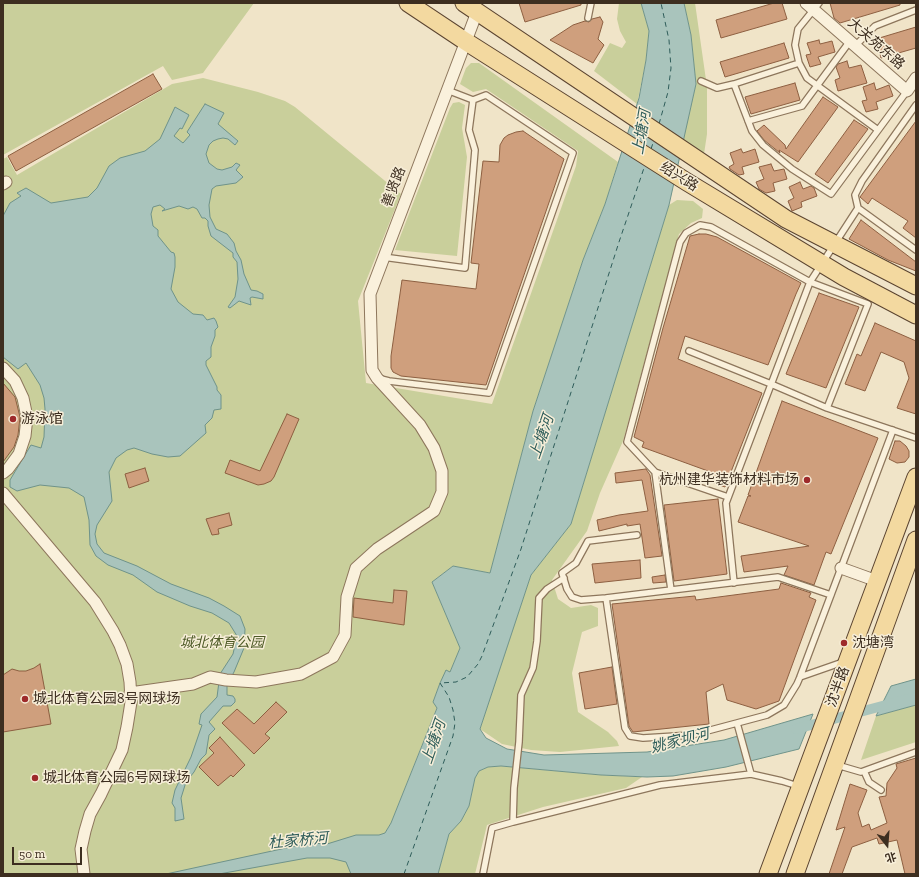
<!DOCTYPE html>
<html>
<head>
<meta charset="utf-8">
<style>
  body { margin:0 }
  #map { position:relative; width:919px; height:877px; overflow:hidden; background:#f0e4c8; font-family:"Zilla Slab","Noto Sans SC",serif }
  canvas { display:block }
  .frame { position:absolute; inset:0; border:4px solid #3d2e20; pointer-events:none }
  .north { position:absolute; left:867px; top:825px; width:40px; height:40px; -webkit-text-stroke:3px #f7eed8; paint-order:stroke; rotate:163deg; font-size:11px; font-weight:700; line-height:16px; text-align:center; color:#3d2e20 }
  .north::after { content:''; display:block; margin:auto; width:14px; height:18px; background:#3d2e20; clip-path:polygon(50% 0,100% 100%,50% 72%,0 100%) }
  .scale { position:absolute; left:12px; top:847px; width:70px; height:18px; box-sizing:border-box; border:2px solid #3d2e20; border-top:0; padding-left:5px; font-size:12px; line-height:14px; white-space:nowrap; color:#3d2e20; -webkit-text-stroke:3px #f7eed8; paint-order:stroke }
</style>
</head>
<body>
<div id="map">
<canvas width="919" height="877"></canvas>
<div class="frame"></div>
<div class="north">北</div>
<div class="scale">50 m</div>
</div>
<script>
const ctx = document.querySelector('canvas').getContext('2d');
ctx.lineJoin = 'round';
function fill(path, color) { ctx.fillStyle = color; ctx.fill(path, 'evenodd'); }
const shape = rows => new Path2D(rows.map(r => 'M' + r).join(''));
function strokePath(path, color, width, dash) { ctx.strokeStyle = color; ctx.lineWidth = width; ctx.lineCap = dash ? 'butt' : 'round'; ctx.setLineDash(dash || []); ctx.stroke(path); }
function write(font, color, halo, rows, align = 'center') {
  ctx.font = font + ' "Zilla Slab","Noto Sans SC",serif'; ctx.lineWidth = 3; ctx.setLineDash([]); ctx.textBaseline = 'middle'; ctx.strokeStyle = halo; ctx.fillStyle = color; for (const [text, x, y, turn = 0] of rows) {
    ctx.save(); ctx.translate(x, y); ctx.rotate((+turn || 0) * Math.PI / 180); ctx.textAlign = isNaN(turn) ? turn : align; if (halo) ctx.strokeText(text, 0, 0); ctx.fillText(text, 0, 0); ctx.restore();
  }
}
fill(shape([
  [3,3,254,3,203,73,172,80,163,66,3,155],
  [619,3,641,3,649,31,646,60,637,104,594,71,610,43,622,48,626,42,620,31,617,19],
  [684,3,695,3,707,87,707,134,704,154,683,139,696,84,691,35],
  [471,63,479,63,618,162,605,204,583,260,533,411,490,573,453,566,432,582,460,648,450,672,440,683,433,702,437,707,391,823,361,874,3,874,3,159,7,157,17,175,172,84,203,78,258,92,285,101,295,107,401,194,358,301,366,383,492,404,576,166,578,151,486,89,473,92,460,84,466,68],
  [459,102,465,105,462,128,467,157,457,256,395,250,450,108,453,103],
  [677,200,693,201,703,209,702,218,691,223,679,234,623,441,600,493,587,531,552,580,558,599,571,608,591,605,598,608,598,626,582,632,572,673,578,712,608,732,617,741,619,746,560,752,531,750,502,744,480,729,487,706,531,575,571,524,669,205],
  [916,705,916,742,861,760,876,716],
  [501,766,601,775,642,777,626,788,543,807,487,825,475,874,438,874,449,834,461,821,469,806,475,778,479,771,488,767]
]), '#c9cf9b');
const water = shape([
  [641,3,684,3,691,35,696,84,669,205,571,524,531,575,480,729,486,738,507,749,544,755,647,752,724,740,813,714,799,749,726,767,673,776,647,777,601,775,501,766,488,767,479,771,475,778,469,806,461,821,449,834,438,874,351,874,346,862,330,858,307,858,219,874,166,874,309,843,327,844,356,835,379,835,385,833,391,823,437,708,433,702,440,683,446,670,450,672,460,648,432,582,453,566,490,573,533,411,583,260,605,204,639,98,646,60,649,31,641,3],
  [205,104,224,113,218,124,238,141,235,145,228,139,223,138,218,139,213,141,209,145,206,154,209,163,217,169,222,170,232,167,236,163,240,165,236,170,243,177,236,183,216,186,212,189,209,205,210,217,216,229,227,234,234,243,236,251,241,260,244,274,251,290,257,291,263,294,263,299,252,297,250,298,251,305,239,301,230,308,228,307,235,297,238,279,237,262,233,257,233,253,211,236,208,226,208,221,205,218,202,218,197,209,193,207,188,209,179,206,162,211,165,209,160,205,153,207,151,214,153,226,158,230,158,236,171,252,174,253,175,257,175,267,171,289,178,302,193,314,203,315,207,320,214,318,216,321,218,327,215,330,215,336,211,347,211,357,206,361,206,365,217,387,217,390,221,395,221,409,214,410,212,418,205,425,206,433,180,456,168,457,152,454,134,448,127,450,116,458,109,472,112,501,97,525,95,534,97,544,104,553,137,566,171,584,209,598,224,606,240,616,245,629,244,648,234,672,227,685,227,695,233,696,235,699,235,702,231,706,223,706,209,722,215,729,209,735,206,754,201,759,194,772,186,782,181,798,184,819,175,821,175,808,172,803,175,790,191,757,202,725,199,724,201,714,217,697,220,674,233,654,237,636,229,623,212,613,190,606,157,592,133,575,108,565,96,556,90,545,89,520,84,497,69,488,40,485,17,491,10,487,10,480,31,445,41,448,44,437,45,409,44,398,40,385,26,363,18,369,3,357,3,216,10,203,21,196,17,193,26,188,51,203,88,197,97,188,109,166,120,158,145,151,160,139,175,107,189,115,182,129,180,128,174,136,183,143,190,135,187,132,205,104],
  [916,679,916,705,876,716,891,686,916,679]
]);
fill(water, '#a9c4bc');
strokePath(water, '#6f938a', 1);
strokePath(shape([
  [796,729,916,697]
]), '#a9c4bc', 10);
strokePath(shape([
  [659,124,668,92,671,68,669,40,661,3],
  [651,149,654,140],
  [404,874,453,736,455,723,453,710,449,697,440,683,456,682,467,677,478,664,482,656,521,549,619,242,645,165]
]), '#2f5d5a', 1, [5, 4]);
const building = shape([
  [519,3,581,3,581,5,525,22,519,3],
  [774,3,782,3,787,19,721,38,716,20,774,3],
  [830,3,900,3,900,5,840,23,834,18,830,3],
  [600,17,603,22,598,39,604,45,593,63,550,40,573,25,585,21,589,22,592,19,600,17],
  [916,27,916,48,881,58,876,39,916,27],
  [819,40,820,44,832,41,835,52,818,57,821,64,810,67,806,55,811,54,807,43,819,40],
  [784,43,789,58,725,77,720,62,784,43],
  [847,61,849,68,861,65,867,83,838,91,835,80,840,78,836,67,838,64,847,61],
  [153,74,162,89,16,171,8,156,153,74],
  [795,83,800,100,751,114,745,97,795,83],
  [874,83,876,90,889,85,893,96,876,102,878,109,866,112,862,101,867,100,863,87,874,83],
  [823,97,838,107,798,162,779,150,780,153,764,140,757,131,764,125,785,145,786,149,823,97],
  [854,120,868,129,828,183,815,174,854,120],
  [916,121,916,238,903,228,908,221,872,198,868,204,860,197,916,121],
  [523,131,564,159,486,385,401,376,393,372,391,368,391,356,402,280,476,289,479,264,471,263,483,161,499,162,500,145,504,138,508,135,516,132,523,131],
  [741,149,743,153,755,149,759,162,742,167,744,174,739,175,730,169,729,167,734,164,730,153,741,149],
  [771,164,774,171,784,169,787,179,773,183,775,191,766,193,759,189,756,182,764,179,759,167,771,164],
  [800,182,803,189,811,186,814,188,817,196,801,202,802,207,792,211,788,201,794,198,789,187,800,182],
  [861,220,916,262,916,271,888,260,849,239,861,220],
  [699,234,706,234,717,237,801,283,796,294,768,365,685,336,678,359,762,393,725,487,704,479,708,471,642,447,644,442,634,437,663,328,690,236,699,234],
  [819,293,859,307,826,388,786,374,819,293],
  [875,323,916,341,916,414,897,408,909,378,904,362,881,352,865,391,845,384,857,354,861,356,875,323],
  [3,383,15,397,20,417,18,435,14,447,3,462,3,383],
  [782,401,878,438,831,554,826,552,814,585,784,575,788,566,744,572,741,556,809,546,738,522,748,496,751,496,748,495,782,401],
  [287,414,299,419,274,477,271,481,264,484,258,485,225,473,230,460,260,471,287,414],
  [895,441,900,441,906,446,909,451,909,457,905,462,897,463,889,459,895,441],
  [145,468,149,481,129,488,125,474,145,468],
  [646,469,650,475,662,556,645,558,640,524,627,526,627,524,599,531,597,520,619,515,648,511,642,480,616,483,615,473,646,469],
  [718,499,727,574,674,581,664,505,718,499],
  [229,513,232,525,218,529,219,534,212,535,206,519,229,513],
  [640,560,641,578,595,583,592,564,640,560],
  [665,575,666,582,653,583,652,577,665,575],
  [781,583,811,593,809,597,816,600,779,701,756,709,727,700,723,684,706,692,709,724,633,732,629,726,612,604,695,596,696,600,779,589,781,583],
  [394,590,407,591,404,625,353,617,354,598,393,603,394,590],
  [40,664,51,724,3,732,3,675,12,669,19,671,26,671,34,668,40,664],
  [612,667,617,704,585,709,579,673,612,667],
  [276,702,287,712,265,734,270,738,254,754,222,723,237,709,254,724,276,702],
  [220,737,245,765,233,777,231,775,218,786,199,767,214,753,209,748,220,737],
  [916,758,916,874,905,874,897,840,879,844,877,838,852,847,842,874,829,874,845,827,836,830,850,784,867,790,858,813,862,827,869,824,871,830,887,823,879,797,886,796,887,783,897,768,896,764,916,758]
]);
fill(building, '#cf9f7d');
strokePath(building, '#8d5f41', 1);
const lane = shape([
  [819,3,798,29,795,45,799,63,807,78,878,130],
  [588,18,591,3],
  [855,46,875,26,916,10],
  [701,81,717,88,734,84,799,63],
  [734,84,752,131,763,145,792,169,831,194,907,91],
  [748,121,802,106,850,41],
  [858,208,916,250],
  [383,257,465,268,475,150,469,130,473,100,447,90],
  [689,351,771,384,827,408,916,438],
  [381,379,389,381,489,393,573,153,486,95,473,100],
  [655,472,671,590],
  [728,497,655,472,627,442,680,242,686,233,700,225,711,227,810,282,868,304,827,408],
  [734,583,726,503,810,282,858,208,855,195,862,181,916,105],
  [831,595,778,577,606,598,625,728,630,736,643,738,692,735,767,715,784,705,797,684,800,677,893,430],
  [606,598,581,600,572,597,567,589,562,573,576,563,588,541,637,535],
  [800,677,843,662],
  [737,723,751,774],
  [837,765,861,772,916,752],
  [864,771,869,782,881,790],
  [513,822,514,788,519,742,521,695,533,668,537,641,539,598,547,589,564,578],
  [483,874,492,828,513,822,660,785,735,776,751,774,782,781,798,786]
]);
const street = shape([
  [806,3,907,91,916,78],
  [3,184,6,182],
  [3,368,15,381,23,398,27,417,25,436,19,454,8,469,3,473],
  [3,493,95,602,113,631,120,645,127,664,130,682,131,702,127,727,122,750,101,794,90,814,85,831,81,849,84,874],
  [841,568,877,581],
  [130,693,193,684,210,677,226,680,256,682,301,674,333,657,345,635,347,597,356,568,377,549,434,511,442,492,442,471,434,448,420,425,377,378,372,370,370,294,477,12]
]);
const primary = shape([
  [408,3,465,41,687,182,844,277,916,315],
  [464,3,786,219,916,286],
  [768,874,916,477],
  [795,874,916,540]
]);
strokePath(lane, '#8d765c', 8);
strokePath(street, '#8d765c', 13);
strokePath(primary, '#5b4430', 19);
strokePath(lane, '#faf1dc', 5.5);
strokePath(street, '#faf1dc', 11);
strokePath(primary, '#f3d9a0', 17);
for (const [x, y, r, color] of [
  [13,419,4,"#9e2a2b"],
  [807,480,4,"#9e2a2b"],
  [844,643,4,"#9e2a2b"],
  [25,699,4,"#9e2a2b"],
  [35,778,4,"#9e2a2b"]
]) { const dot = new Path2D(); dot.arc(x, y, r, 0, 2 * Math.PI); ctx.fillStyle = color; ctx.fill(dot); strokePath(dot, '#f7eed8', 1.5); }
write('14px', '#3d2e20', '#f7eed8', [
  ["大关苑东路",876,44,41],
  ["绍兴路",679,177,32],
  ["善贤路",394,187,-69],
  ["沈半路",838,687,-70]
]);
write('14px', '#3d2e20', '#f7eed8', [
  ["游泳馆",21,419],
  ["杭州建华装饰材料市场",799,480,"right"],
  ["沈塘湾",852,643],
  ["城北体育公园8号网球场",33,699],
  ["城北体育公园6号网球场",43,778]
], 'left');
write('italic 14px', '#4d5a26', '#f7eed8', [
  ["城北体育公园",222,643]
]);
write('italic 15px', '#2f5d5a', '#f7eed8', [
  ["上塘河",642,132,-80],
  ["上塘河",542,437,-71],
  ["姚家坝河",680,741,-14],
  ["上塘河",434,742,-71],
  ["杜家桥河",298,841,-5]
]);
</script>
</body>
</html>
